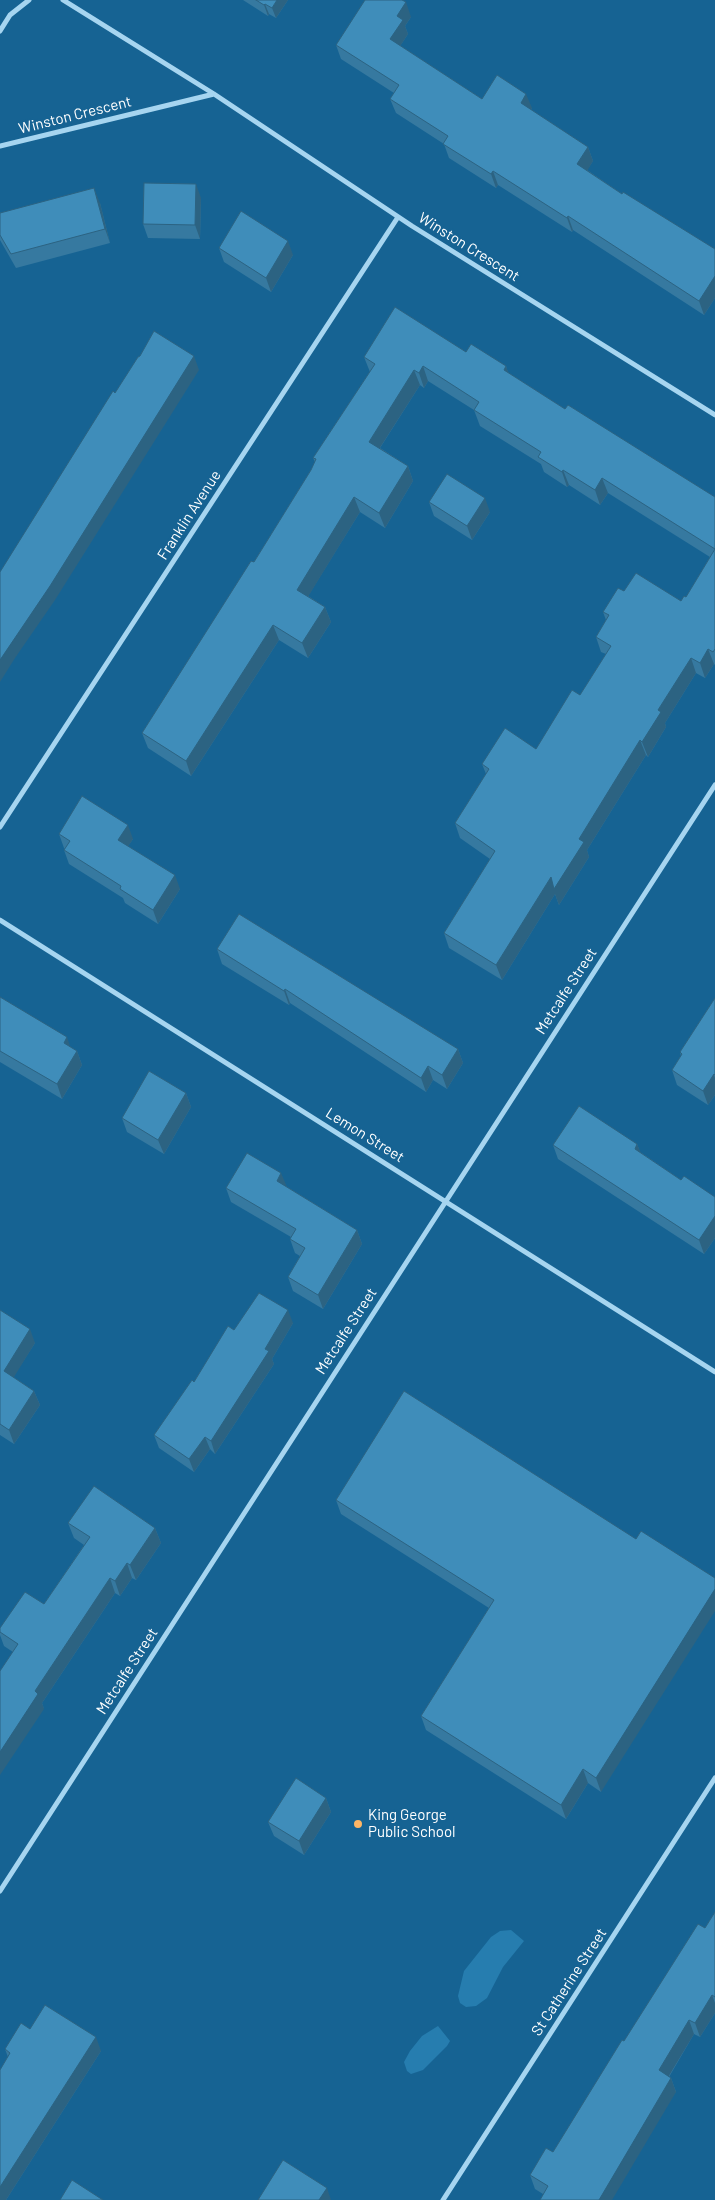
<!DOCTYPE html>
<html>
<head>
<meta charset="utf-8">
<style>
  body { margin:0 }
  canvas { display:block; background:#166393 }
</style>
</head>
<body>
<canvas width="715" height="2200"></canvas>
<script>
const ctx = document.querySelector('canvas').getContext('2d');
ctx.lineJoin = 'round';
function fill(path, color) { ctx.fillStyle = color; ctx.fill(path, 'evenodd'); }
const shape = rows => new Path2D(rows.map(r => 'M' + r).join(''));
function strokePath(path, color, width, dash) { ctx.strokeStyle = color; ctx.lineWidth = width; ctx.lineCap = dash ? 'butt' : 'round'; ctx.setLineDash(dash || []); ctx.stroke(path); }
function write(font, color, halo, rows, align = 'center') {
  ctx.font = font + ' Barlow,sans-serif'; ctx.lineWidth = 5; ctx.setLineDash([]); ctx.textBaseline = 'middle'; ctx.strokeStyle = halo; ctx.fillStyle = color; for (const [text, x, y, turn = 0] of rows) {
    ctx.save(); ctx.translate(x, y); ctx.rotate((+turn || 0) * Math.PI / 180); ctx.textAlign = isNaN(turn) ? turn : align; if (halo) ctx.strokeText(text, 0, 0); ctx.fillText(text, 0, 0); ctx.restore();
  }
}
fill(shape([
  [511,1930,524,1941,503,1967,487,1998,476,2006,466,2007,460,2003,458,1996,464,1971,491,1937,500,1931],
  [438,2026,450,2041,447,2046,423,2070,411,2074,407,2071,404,2062,410,2051,422,2036]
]), '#267daf');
strokePath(shape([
  [63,0,214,94,412,226,715,415],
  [0,31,10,15,29,0],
  [0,146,214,94],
  [0,827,398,217],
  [0,920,715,1372],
  [0,1891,715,785],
  [443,2200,715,1778]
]), '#a6d5f0', 5);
fill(shape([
  [243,0,288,0,276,18,269,14,268,16],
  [411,17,405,26,408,34,400,46,482,99,532,108,530,110,588,147,593,161,587,170,622,194,715,249,715,298,704,315,573,230,572,232,498,185,496,188,449,158,444,144,396,113,390,99,394,93,341,59,336,45],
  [201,198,200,239,148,238,143,224],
  [100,203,110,243,16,268,0,240,0,213],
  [219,248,293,255,271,292,224,262],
  [466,352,506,366,508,373,565,409,715,497,715,665,714,664,705,678,696,673,665,723,666,727,648,757,646,755,587,850,589,857,559,905,555,894,502,980,449,948,444,933,490,859,460,838,455,823,486,774,482,764,536,749,580,695,606,654,601,652,596,637,606,620,603,612,624,591,681,601,686,597,710,557,608,493,600,505,569,485,567,487,544,472,541,464,480,426,474,410,428,381,424,388,420,385,380,448,408,466,413,481,385,528,360,512,308,596,325,607,331,622,308,658,279,640,191,776,148,748,142,733,254,562,311,470,315,462,313,458,370,372,364,357],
  [429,502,490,512,472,540,434,516],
  [59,834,133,839,128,846,180,889,158,924,125,903,123,898,69,864,64,850,65,849,64,848],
  [217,949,458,1049,463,1063,447,1089,433,1080,426,1092,290,1003,289,1005,222,964],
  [0,997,71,1048,77,1051,82,1065,62,1099,0,1062],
  [715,998,715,1095,708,1105,677,1085,672,1070,681,1056,680,1052],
  [186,1093,191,1107,164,1154,127,1132,122,1118],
  [637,1144,640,1152,681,1180,715,1197,715,1238,704,1254,558,1159,553,1145],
  [287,1187,357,1230,362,1244,323,1309,293,1291,288,1277,300,1256,295,1253,290,1239,291,1237,231,1202,226,1188],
  [0,1310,35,1343,13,1377,34,1391,40,1405,14,1444,0,1435],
  [293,1323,272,1359,274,1364,215,1454,210,1449,194,1472,159,1448,154,1435,194,1382,234,1330],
  [336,1500,636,1539,601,1792,588,1783,566,1819,426,1730,421,1716,489,1608,341,1514],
  [68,1523,155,1528,161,1543,136,1580,132,1578,120,1596,115,1593,42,1703,44,1709,13,1652,4,1646,0,1635,0,1628,44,1604,84,1545,74,1538],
  [326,1798,331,1812,304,1855,274,1836,268,1822],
  [715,1912,715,2013,700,2037,694,2034,669,2077,671,2078,676,2092,543,2194,535,2189,530,2175,553,2152,624,2041,705,1928],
  [30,2029,101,2051,6,2200,0,2200,8,2057,5,2049]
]), '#3679a0');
fill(shape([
  [277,0,288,0,276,18,272,8],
  [406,2,411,17,405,26,408,34,395,54,390,39,397,16],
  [265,4,269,14,268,16,264,5],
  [526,94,532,108,526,117,521,103],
  [588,147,593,161,583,178,577,164],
  [493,171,498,185,496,188,491,174],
  [196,184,201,198,200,239,195,225],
  [94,188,100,203,110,243,105,229],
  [568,216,573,230,572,232,567,218],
  [288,241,293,255,271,292,266,278],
  [715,276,715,298,704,315,699,301],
  [194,356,199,370,55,600,15,658,0,682,0,660],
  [423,366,428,381,424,388,419,373],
  [506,366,511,381,504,370],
  [414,370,420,385,374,457,369,442],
  [408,466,413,481,385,528,379,513],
  [563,470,569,485,567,487,562,472],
  [602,478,608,493,600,505,595,490],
  [354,497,360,512,303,605,297,590],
  [485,498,490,512,472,540,467,526],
  [325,607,331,622,308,658,302,643],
  [273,625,279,640,191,776,186,761],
  [708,649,714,664,705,678,700,663],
  [691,658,696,673,665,723,666,727,648,757,642,742,658,710],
  [640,740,646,755,587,850,589,857,559,905,555,894,502,980,496,965,551,877,579,839],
  [128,825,133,839,123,854,118,840],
  [175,875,180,889,158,924,153,910],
  [285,989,290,1003,289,1005,284,991],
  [67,1037,72,1052,64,1043],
  [458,1049,463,1063,447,1089,442,1075],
  [77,1051,82,1065,62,1099,57,1084],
  [428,1066,433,1080,426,1092,421,1078],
  [714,1074,715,1078,715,1095,708,1105,703,1091],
  [186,1093,191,1107,164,1154,158,1140],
  [637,1144,643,1158,635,1149],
  [281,1173,287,1187,277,1181],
  [715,1216,715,1238,704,1254,699,1240],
  [357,1230,362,1244,323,1309,318,1295],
  [288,1310,293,1323,272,1359,274,1364,215,1454,211,1441],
  [30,1329,35,1343,9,1385,4,1371],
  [34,1391,40,1405,14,1444,9,1430],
  [205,1437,210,1449,194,1472,189,1459],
  [155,1528,161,1543,136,1580,130,1565],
  [127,1563,132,1578,120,1596,115,1581],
  [110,1578,115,1593,42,1703,44,1709,0,1775,0,1752,35,1691],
  [715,1589,715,1611,601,1792,596,1778],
  [583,1769,588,1783,566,1819,561,1805],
  [326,1798,331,1812,304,1855,299,1841],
  [712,1995,715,2003,715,2013,700,2037,695,2023],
  [689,2020,694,2034,664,2084,659,2070],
  [96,2037,101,2051,6,2200,0,2200,0,2187],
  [671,2078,676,2092,612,2200,599,2200],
  [327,2188,331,2200,319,2200]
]), '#2c6382');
const building = shape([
  [256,0,277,0,272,8,265,4,264,5,256,0],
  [365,0,402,0,406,2,397,16,403,20,390,39,482,99,497,75,526,94,521,103,588,147,577,164,622,194,623,192,715,249,715,276,699,301,568,216,567,218,493,171,491,174,443,144,448,136,390,99,399,85,336,45,365,0],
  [144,183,196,184,195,225,143,224,144,183],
  [94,188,105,229,11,254,0,235,0,213,94,188],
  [241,211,288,241,266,278,219,248,241,211],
  [395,307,466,352,471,344,506,366,504,370,565,409,568,405,715,497,715,549,602,478,595,490,563,470,562,472,538,457,541,452,474,410,479,402,423,366,419,373,414,370,369,442,408,466,379,513,354,497,297,590,325,607,302,643,273,625,186,761,142,733,251,561,254,562,311,470,316,459,313,458,375,364,364,357,395,307],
  [154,331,194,356,50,586,0,660,0,572,113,391,115,393,138,357,140,356,154,331],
  [447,474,485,498,467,526,429,502,447,474],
  [715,549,715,649,713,652,708,649,700,663,691,658,658,710,661,712,642,742,640,740,579,839,584,842,554,889,551,877,496,965,444,933,495,851,455,823,489,769,482,764,505,728,536,749,572,690,580,695,611,646,596,637,609,615,603,612,618,588,624,591,636,573,681,601,684,596,686,597,715,549],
  [82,796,128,825,118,840,175,875,153,910,120,889,121,886,64,850,70,841,59,834,82,796],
  [239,914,458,1049,442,1075,428,1066,421,1078,285,989,284,991,217,949,239,914],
  [0,997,67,1037,64,1043,77,1051,57,1084,0,1051,0,997],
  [715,998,715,1075,714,1074,703,1091,672,1070,682,1054,680,1052,715,998],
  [149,1071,186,1093,158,1140,122,1118,149,1071],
  [579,1106,637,1144,635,1149,681,1180,684,1176,715,1197,715,1216,699,1240,553,1145,579,1106],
  [247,1153,281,1173,277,1181,357,1230,318,1295,288,1277,305,1248,290,1239,296,1229,226,1188,247,1153],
  [259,1293,288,1310,265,1349,269,1351,211,1441,205,1437,189,1459,154,1435,192,1380,194,1382,228,1326,234,1330,259,1293],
  [0,1310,30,1329,4,1371,34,1391,9,1430,0,1424,0,1310],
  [404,1391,636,1539,641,1531,715,1578,715,1589,596,1778,583,1769,561,1805,421,1716,494,1600,336,1500,404,1391],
  [94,1486,155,1528,130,1565,127,1563,115,1581,110,1578,35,1691,38,1694,0,1752,0,1671,18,1644,0,1632,0,1628,25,1592,44,1604,90,1537,68,1523,94,1486],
  [296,1778,326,1798,299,1841,268,1822,296,1778],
  [715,1912,715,1997,712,1995,695,2023,689,2020,659,2070,671,2078,599,2200,540,2200,548,2186,530,2175,546,2148,553,2152,622,2040,624,2041,698,1924,705,1928,715,1912],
  [45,2005,96,2037,0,2187,0,2070,10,2053,5,2049,21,2023,30,2029,45,2005],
  [283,2160,327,2188,319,2200,258,2200,283,2160],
  [72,2180,103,2200,60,2200,72,2180]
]);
fill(building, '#3f8dba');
strokePath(building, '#2c6382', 1);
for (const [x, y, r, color] of [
  [358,1824,5,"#ffb665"]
]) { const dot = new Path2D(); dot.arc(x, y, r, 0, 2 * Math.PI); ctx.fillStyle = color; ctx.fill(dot); strokePath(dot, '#166393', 2); }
write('15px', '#fff', '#166393', [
  ["Winston Crescent",75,115,-14],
  ["Winston Crescent",469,247,32],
  ["Franklin Avenue",189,515,-57],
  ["Metcalfe Street",566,991,-57],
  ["Lemon Street",365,1135,32],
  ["Metcalfe Street",346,1331,-57],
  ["Metcalfe Street",127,1671,-57],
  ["St Catherine Street",569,1982,-57]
]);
write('15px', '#fff', '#166393', [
  ["King George",368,1815],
  ["Public School",368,1832]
], 'left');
</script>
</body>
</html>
